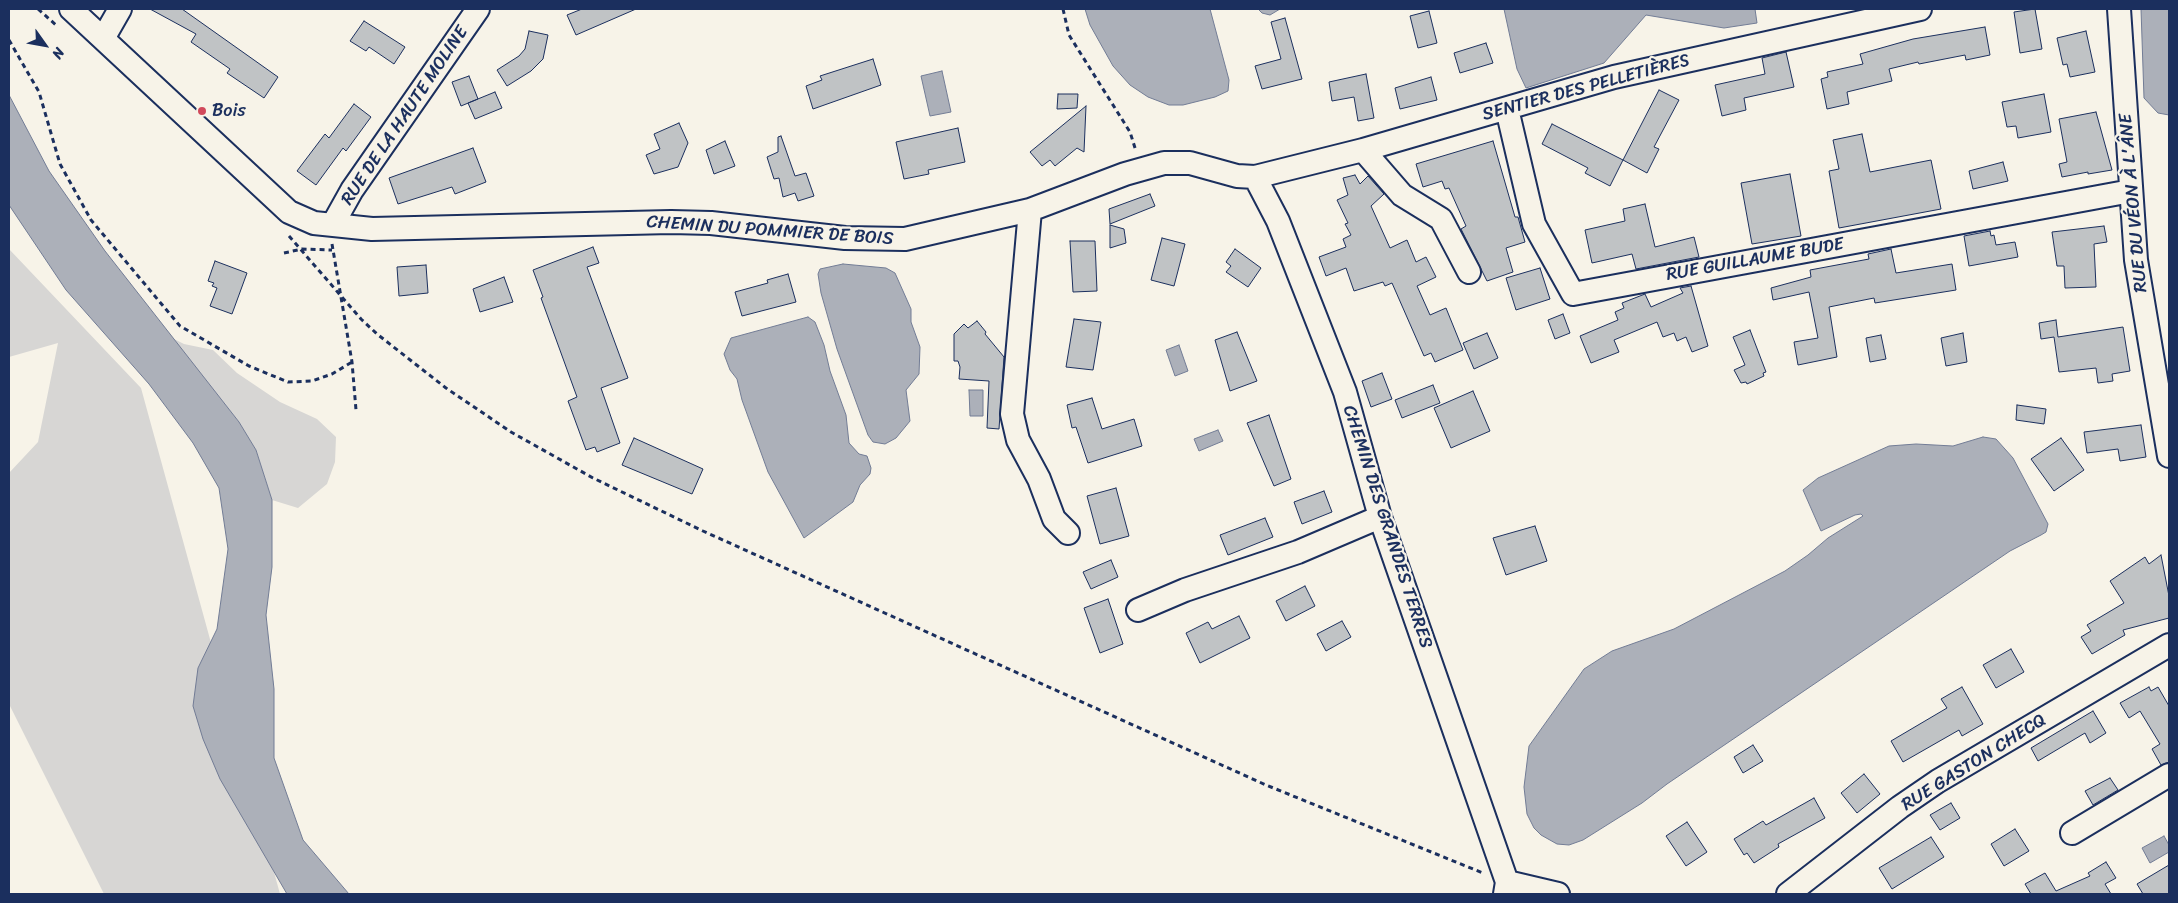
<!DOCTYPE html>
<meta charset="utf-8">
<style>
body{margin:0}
#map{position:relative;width:2178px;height:903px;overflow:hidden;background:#f7f3e8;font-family:Sriracha,sans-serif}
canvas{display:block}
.frame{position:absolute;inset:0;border:10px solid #1b2f5e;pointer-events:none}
.north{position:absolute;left:20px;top:20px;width:50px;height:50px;-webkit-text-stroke:4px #f7f3e8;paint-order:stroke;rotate:122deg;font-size:14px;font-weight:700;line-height:20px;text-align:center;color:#1b2f5e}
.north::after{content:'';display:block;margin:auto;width:18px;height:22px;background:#1b2f5e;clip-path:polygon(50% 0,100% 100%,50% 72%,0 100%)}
</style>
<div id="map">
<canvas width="2178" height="903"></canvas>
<div class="frame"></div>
<div class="north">N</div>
</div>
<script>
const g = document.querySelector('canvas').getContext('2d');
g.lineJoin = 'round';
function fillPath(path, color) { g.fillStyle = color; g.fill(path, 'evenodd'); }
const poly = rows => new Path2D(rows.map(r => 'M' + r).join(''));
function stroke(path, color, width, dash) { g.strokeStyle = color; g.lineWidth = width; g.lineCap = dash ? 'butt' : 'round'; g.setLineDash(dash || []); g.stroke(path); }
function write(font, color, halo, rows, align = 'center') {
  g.font = font + ' Sriracha,sans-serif'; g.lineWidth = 4.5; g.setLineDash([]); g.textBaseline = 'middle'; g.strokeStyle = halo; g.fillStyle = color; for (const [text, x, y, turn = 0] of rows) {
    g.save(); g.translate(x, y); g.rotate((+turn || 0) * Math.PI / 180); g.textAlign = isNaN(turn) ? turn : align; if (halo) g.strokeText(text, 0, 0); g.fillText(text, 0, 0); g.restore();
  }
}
const green = poly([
 [9,249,141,388,280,894,104,894,9,704,9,473,38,442,58,343,9,357],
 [172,338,184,344,213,350,237,373,280,402,317,419,336,437,335,462,327,484,298,508,272,500,256,450,239,422]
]);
const water = poly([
 [1085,9,1210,9,1229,80,1228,91,1215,97,1183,105,1169,105,1148,97,1130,85,1113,66,1090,25,1085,9],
 [1258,9,1280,9,1270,15,1262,13,1258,9],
 [1504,9,1755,9,1757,23,1724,28,1646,15,1604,63,1526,88,1517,69,1504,9],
 [2141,9,2169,9,2169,115,2158,113,2144,98,2141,9],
 [942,71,951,112,930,116,921,76,942,71],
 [9,95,49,171,105,251,239,422,256,450,272,500,272,567,266,615,274,689,274,758,303,840,349,894,287,894,220,779,203,739,193,706,198,668,217,629,228,549,219,488,193,443,149,384,66,290,9,205,9,95],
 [843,264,886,268,895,273,911,309,911,322,920,347,919,374,906,390,910,421,896,438,885,444,873,442,868,435,837,349,821,293,818,274,820,269,843,264],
 [808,317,815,322,824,345,830,371,846,415,849,443,859,454,867,456,871,468,870,474,860,485,853,502,804,538,768,472,742,400,737,379,730,370,724,354,731,338,808,317],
 [1179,345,1188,371,1175,376,1166,350,1179,345],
 [969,390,983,390,983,416,970,416,969,390],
 [1218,430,1223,441,1199,451,1194,439,1218,430],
 [1983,437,1996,439,2013,458,2048,524,2046,532,2041,535,2010,551,1667,784,1642,803,1583,840,1569,845,1557,844,1541,835,1534,828,1527,814,1524,787,1529,746,1584,669,1612,651,1674,629,1785,571,1808,555,1828,538,1863,516,1861,514,1855,515,1821,531,1803,490,1818,478,1889,446,1916,444,1953,446,1983,437],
 [2164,836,2169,845,2169,852,2150,863,2142,848,2164,836]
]);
const building = poly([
 [150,9,182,9,278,77,264,98,227,73,230,69,191,42,196,34,150,9],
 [582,9,636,9,576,35,567,15,582,9],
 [2035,9,2042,49,2020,53,2014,12,2035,9],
 [1429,11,1437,43,1418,48,1410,16,1429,11],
 [1285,18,1302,79,1262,89,1255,66,1281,59,1271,22,1285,18],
 [364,21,405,47,394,64,369,47,366,51,350,41,364,21],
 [1985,27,1990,55,1966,60,1965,55,1919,64,1918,62,1889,69,1892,81,1847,92,1849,104,1827,109,1821,79,1828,77,1827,72,1863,64,1860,54,1913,39,1985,27],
 [529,31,548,35,543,59,531,71,507,86,497,70,519,56,525,49,529,31],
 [2086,31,2095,72,2070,77,2067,64,2063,65,2057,38,2086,31],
 [1486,43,1493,63,1460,73,1454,53,1486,43],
 [1786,52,1794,87,1744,98,1746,110,1722,116,1715,85,1765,74,1762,58,1786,52],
 [873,59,881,85,813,109,806,86,822,80,820,76,873,59],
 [1366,74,1374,118,1358,121,1354,97,1332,101,1329,82,1366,74],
 [469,76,478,99,461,106,452,82,469,76],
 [1431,77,1437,100,1400,109,1395,88,1431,77],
 [1659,90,1679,100,1654,147,1659,149,1647,173,1623,160,1659,90],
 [495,92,502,108,475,119,468,103,495,92],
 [1058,94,1078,94,1077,108,1057,109,1058,94],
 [2044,94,2051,132,2018,138,2016,126,2007,127,2002,102,2044,94],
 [354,104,371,117,346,151,343,148,316,185,297,171,325,134,329,138,354,104],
 [1086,106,1084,152,1077,148,1055,166,1050,160,1042,166,1030,152,1086,106],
 [2096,112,2112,170,2088,174,2088,172,2062,177,2059,164,2067,162,2059,119,2096,112],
 [679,123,688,143,678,167,654,174,646,155,660,149,654,134,679,123],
 [1552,124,1623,160,1610,186,1585,173,1588,168,1542,144,1552,124],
 [958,128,965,162,928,170,929,174,904,179,896,142,958,128],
 [1862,134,1870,172,1931,160,1941,209,1839,228,1829,171,1839,169,1833,140,1862,134],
 [781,136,795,176,806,173,814,196,798,201,795,193,783,197,779,178,774,179,767,157,778,152,778,137,781,136],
 [725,141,735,166,714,174,706,150,725,141],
 [1493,141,1515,217,1518,217,1525,242,1506,248,1513,272,1487,281,1461,229,1466,226,1449,188,1445,189,1442,181,1423,187,1416,164,1493,141],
 [473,148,486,182,455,194,452,187,398,204,389,178,473,148],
 [2003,162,2008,181,1973,189,1969,171,2003,162],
 [1790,174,1801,236,1752,244,1741,183,1790,174],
 [1355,175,1360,184,1368,176,1384,194,1371,206,1390,248,1407,240,1416,262,1426,257,1436,277,1417,286,1430,315,1446,308,1463,350,1435,362,1431,353,1424,356,1392,283,1385,286,1383,282,1354,291,1346,268,1326,276,1319,257,1346,247,1343,239,1351,235,1345,224,1348,223,1337,200,1348,195,1343,178,1355,175],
 [1150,194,1155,206,1110,224,1109,209,1150,194],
 [1645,204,1655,247,1694,237,1699,257,1636,269,1632,254,1592,263,1585,230,1625,221,1623,209,1645,204],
 [1110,225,1124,229,1126,243,1110,248,1110,225],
 [2104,226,2107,242,2094,244,2096,287,2065,288,2064,266,2057,266,2052,232,2104,226],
 [1990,231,1991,236,1994,235,1996,245,2015,242,2018,257,1969,266,1964,236,1990,231],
 [1162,238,1185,244,1174,286,1151,280,1162,238],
 [1070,241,1095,241,1097,291,1073,292,1070,241],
 [593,247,599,263,587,267,628,378,601,388,620,443,597,452,595,447,586,450,568,401,577,397,541,298,543,297,533,270,593,247],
 [1235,249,1261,268,1248,287,1226,272,1231,266,1226,262,1235,249],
 [1891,249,1896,273,1952,264,1956,290,1875,303,1874,298,1829,307,1837,357,1798,365,1794,342,1818,338,1809,292,1773,300,1771,288,1811,277,1810,270,1869,259,1868,254,1891,249],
 [215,261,247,273,232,314,210,306,217,288,212,286,214,283,208,281,215,261],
 [426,265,428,293,399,296,397,267,426,265],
 [1540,268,1550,299,1516,310,1506,278,1540,268],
 [788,274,796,302,742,316,735,292,768,283,767,280,788,274],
 [504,277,513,302,480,312,473,289,504,277],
 [1691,286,1708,346,1692,352,1686,337,1677,341,1674,333,1663,337,1657,322,1614,340,1619,352,1591,363,1580,336,1618,320,1615,312,1624,308,1622,303,1645,294,1651,307,1683,293,1680,288,1691,286],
 [1563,314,1570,333,1555,339,1548,320,1563,314],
 [1074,319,1101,322,1093,370,1066,367,1074,319],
 [2056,320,2058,337,2123,327,2130,371,2112,374,2113,381,2098,383,2096,368,2059,372,2054,337,2041,339,2039,323,2056,320],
 [977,321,986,332,985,334,1004,357,999,429,987,428,989,381,959,379,960,367,958,361,954,361,954,334,964,324,968,328,977,321],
 [1750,330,1766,372,1763,373,1764,376,1747,384,1746,382,1741,383,1734,370,1745,365,1733,337,1750,330],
 [1237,332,1257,381,1230,391,1215,340,1237,332],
 [1487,333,1498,358,1474,369,1463,343,1487,333],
 [1963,333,1967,362,1946,366,1941,338,1963,333],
 [1881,335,1886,359,1870,362,1866,338,1881,335],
 [1382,373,1392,399,1371,407,1362,381,1382,373],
 [1433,385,1440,403,1402,418,1395,400,1433,385],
 [1473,391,1490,431,1451,448,1434,408,1473,391],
 [1092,398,1102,429,1134,419,1142,446,1088,463,1076,427,1072,428,1067,405,1092,398],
 [2017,405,2046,409,2044,424,2016,420,2017,405],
 [1269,415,1291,479,1274,486,1247,423,1269,415],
 [2141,425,2146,457,2120,461,2118,449,2087,453,2084,432,2141,425],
 [634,438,703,469,692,494,622,465,634,438],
 [2061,438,2084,470,2054,491,2031,459,2061,438],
 [1116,488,1129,536,1100,544,1087,496,1116,488],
 [1324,491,1332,512,1302,524,1294,502,1324,491],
 [1265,518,1273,537,1228,555,1220,535,1265,518],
 [1535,526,1547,561,1506,575,1493,538,1535,526],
 [2161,555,2169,596,2169,618,2123,630,2125,635,2092,654,2081,637,2091,631,2087,625,2124,603,2110,581,2145,557,2149,564,2161,555],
 [1111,560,1118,577,1091,589,1083,572,1111,560],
 [1305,586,1315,606,1286,621,1276,601,1305,586],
 [1108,599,1123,644,1100,653,1084,608,1108,599],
 [1239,616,1250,638,1200,663,1186,633,1208,622,1212,629,1239,616],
 [1342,621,1351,637,1326,651,1317,634,1342,621],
 [2011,649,2024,672,1996,688,1983,665,2011,649],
 [1962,687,1983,724,1962,736,1959,730,1903,762,1891,741,1947,708,1941,699,1962,687],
 [2149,687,2151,691,2158,687,2169,706,2169,762,2161,765,2152,749,2160,744,2140,711,2129,718,2120,703,2149,687],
 [2093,711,2106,733,2090,743,2085,733,2038,761,2031,748,2093,711],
 [1753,745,1763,761,1743,773,1734,757,1753,745],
 [1864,774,1880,794,1857,813,1841,793,1864,774],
 [2110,778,2118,790,2093,805,2085,791,2110,778],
 [1814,798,1825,818,1778,844,1779,847,1754,863,1747,853,1744,855,1734,839,1763,821,1766,825,1814,798],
 [1951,803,1960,818,1940,830,1930,815,1951,803],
 [1687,822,1707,852,1686,866,1666,836,1687,822],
 [2015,829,2029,851,2004,866,1991,844,2015,829],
 [1931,837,1944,857,1892,889,1879,868,1931,837],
 [2106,862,2116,878,2105,884,2111,894,2031,894,2025,884,2045,873,2056,891,2090,876,2088,873,2106,862],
 [2169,865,2169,894,2143,894,2137,884,2169,865]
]);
const path = poly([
 [38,9,56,25],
 [1063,9,1069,35,1130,132,1136,151],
 [9,40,39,92,60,164,91,220,180,326,249,366,288,382,312,381,332,374,352,362],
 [289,236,361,319,377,334,446,388,511,432,593,478,703,531,1266,785,1483,873],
 [332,244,352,362,356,410],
 [284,253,302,249,332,250]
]);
const minor = poly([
 [71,9,289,212,314,223,372,229,671,222,711,223,845,238,905,239,1030,210,1125,174,1164,163,1190,163,1237,176,1255,177,1363,150,1614,77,1920,9],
 [2119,9,2136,260,2169,456],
 [104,37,120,9],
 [1507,109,1534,224,1573,294,2131,191],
 [1363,150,1402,195,1441,219,1469,272],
 [1255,177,1278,221,1345,392,1380,517,1507,882,1505,894],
 [1030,210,1012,414,1018,440,1039,479,1054,519,1068,533],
 [333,224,352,190,478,9],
 [1138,610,1185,590,1298,552,1380,517],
 [2072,833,2169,775],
 [1507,882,1558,894],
 [1788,894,1900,807,1938,781,2169,645]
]);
const markers = [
 [202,111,5,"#d1495b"]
];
const streetNames = [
 ["SENTIER DES PELLETIÈRES",1586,88,-15],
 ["RUE DE LA HAUTE MOLINE",405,116,-56],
 ["RUE DU VÉON À L'ÂNE",2134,203,-95],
 ["CHEMIN DU POMMIER DE BOIS",770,231,4],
 ["RUE GUILLAUME BUDE",1755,260,-10],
 ["CHEMIN DES GRANDES TERRES",1387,527,72],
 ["RUE GASTON CHECQ",1974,763,-32]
];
const poiNames = [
 ["Bois",212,111]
];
fillPath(green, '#d7d6d4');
fillPath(water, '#acb0b9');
stroke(water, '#727c95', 1);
fillPath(building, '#c0c3c5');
stroke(building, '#1b2f5e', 1);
stroke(minor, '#1b2f5e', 26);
stroke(path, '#1b2f5e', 3, [5, 4]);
stroke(minor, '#f7f3e8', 22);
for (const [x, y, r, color] of markers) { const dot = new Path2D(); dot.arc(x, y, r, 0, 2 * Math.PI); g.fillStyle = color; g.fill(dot); stroke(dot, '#f7f3e8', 2); }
write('18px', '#1b2f5e', '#f7f3e8', streetNames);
write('18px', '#1b2f5e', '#f7f3e8', poiNames, 'left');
</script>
